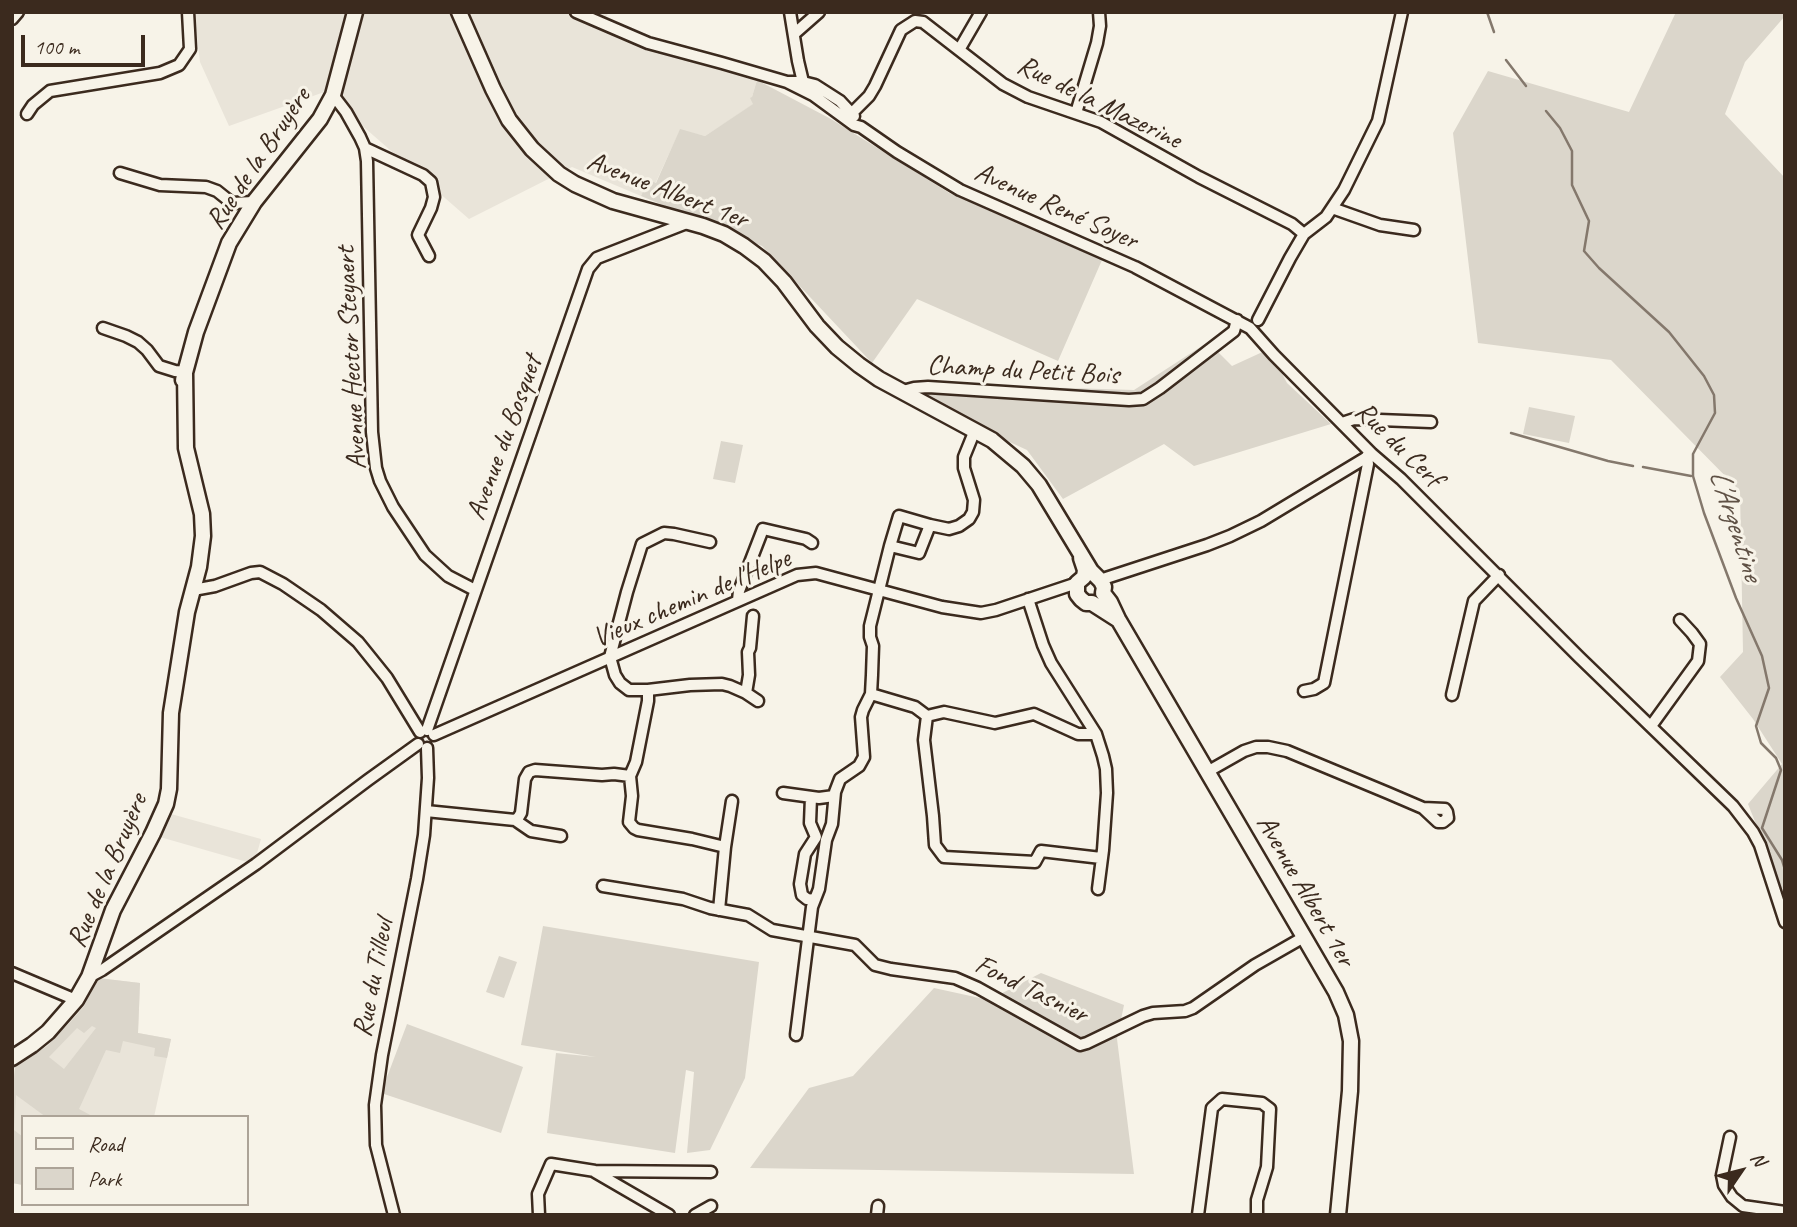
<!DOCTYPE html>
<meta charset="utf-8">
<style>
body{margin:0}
#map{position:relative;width:1797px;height:1227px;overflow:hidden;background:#f7f3e8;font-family:Caveat,sans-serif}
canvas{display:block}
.frame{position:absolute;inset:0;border:14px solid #3b2a1e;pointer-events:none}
.legend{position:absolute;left:21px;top:1115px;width:228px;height:91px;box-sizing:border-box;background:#f7f3e8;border:2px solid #aca397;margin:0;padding:9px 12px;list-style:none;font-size:21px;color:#3b2a1e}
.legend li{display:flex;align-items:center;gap:14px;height:35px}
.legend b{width:35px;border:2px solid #aca397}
.north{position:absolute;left:1706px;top:1136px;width:70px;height:70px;-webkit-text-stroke:5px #f7f3e8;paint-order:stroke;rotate:55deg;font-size:19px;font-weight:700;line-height:28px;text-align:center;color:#3b2a1e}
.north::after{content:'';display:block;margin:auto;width:24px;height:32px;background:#3b2a1e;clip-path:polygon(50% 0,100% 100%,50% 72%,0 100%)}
.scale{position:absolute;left:21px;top:35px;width:124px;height:32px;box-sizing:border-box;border:4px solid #3b2a1e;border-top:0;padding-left:9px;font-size:21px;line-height:24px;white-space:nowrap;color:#3b2a1e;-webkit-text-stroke:5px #f7f3e8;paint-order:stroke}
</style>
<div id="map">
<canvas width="1797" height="1227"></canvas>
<div class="frame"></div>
<ul class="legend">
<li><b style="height:9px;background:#f7f3e8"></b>Road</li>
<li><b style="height:19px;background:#dbd6cb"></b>Park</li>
</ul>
<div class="north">N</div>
<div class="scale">100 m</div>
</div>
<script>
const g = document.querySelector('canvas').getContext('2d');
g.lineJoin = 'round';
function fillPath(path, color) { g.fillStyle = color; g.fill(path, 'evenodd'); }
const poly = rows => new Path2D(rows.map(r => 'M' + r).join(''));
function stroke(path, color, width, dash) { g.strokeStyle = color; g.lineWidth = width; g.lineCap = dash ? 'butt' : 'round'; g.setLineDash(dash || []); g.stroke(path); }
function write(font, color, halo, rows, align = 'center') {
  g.font = font + ' Caveat,sans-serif'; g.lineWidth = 6; g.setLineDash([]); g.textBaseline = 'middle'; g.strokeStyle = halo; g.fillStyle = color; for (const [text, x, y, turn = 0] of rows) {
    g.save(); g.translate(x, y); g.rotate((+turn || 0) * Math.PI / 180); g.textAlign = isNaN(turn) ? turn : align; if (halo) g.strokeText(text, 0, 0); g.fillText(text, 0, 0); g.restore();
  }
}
const built = poly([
 [194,12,609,12,599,29,644,49,757,80,752,97,754,104,705,136,680,130,655,184,648,180,641,196,572,167,469,219,350,115,327,91,229,126,200,62],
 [171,814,261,839,254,864,160,837],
 [98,978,140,983,138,1033,171,1039,154,1117,23,1117,23,1185,12,1183,12,1099,15,1067,47,1046,72,1020,84,1006]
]);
const green = poly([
 [1676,12,1785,12,1785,16,1745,62,1725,114,1785,178,1785,914,1768,854,1748,804,1782,764,1753,719,1720,677,1743,652,1740,491,1611,360,1478,343,1453,133,1488,71,1629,112],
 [757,80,831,119,951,194,1102,260,1058,361,917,299,872,363,762,246,641,196,648,180,656,183,680,129,705,136,753,104,750,98,752,97],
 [1208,342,1232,366,1269,349,1287,383,1331,424,1194,466,1164,444,1063,499,1027,450,1001,438,929,398,905,383,1134,390],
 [1529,407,1575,416,1569,443,1523,434],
 [721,441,743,445,735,483,713,479],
 [543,926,759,962,745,1078,710,1150,687,1153,694,1072,686,1070,675,1153,547,1133,556,1053,596,1057,521,1045],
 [499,956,517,962,504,998,486,992],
 [1041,973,1124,1005,1117,1039,1134,1174,750,1168,809,1088,853,1076,934,988,989,1000],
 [98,978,140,983,138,1033,171,1039,167,1058,154,1056,155,1048,123,1041,120,1053,106,1050,79,1109,94,1117,46,1117,16,1095,14,1130,23,1137,23,1185,12,1183,12,1099,15,1067,47,1046,72,1020,84,1006],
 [92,1026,96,1028,64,1069,49,1057,77,1028,84,1033],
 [407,1024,523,1067,501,1133,381,1093]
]);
const stream = poly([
 [1487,12,1494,32],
 [1506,60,1526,86],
 [1546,111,1560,128,1572,151,1572,185,1589,221,1584,251,1599,268,1669,332,1704,376,1714,395,1715,413,1693,454,1693,476,1704,513,1736,598,1762,656,1769,688,1756,726,1761,743,1776,758,1781,770,1762,828,1782,860,1785,870],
 [1511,433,1608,461,1633,466],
 [1643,467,1691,476]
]);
const street = poly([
 [576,12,648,43,722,63,787,82,813,95,854,125,861,127,897,152,960,190,1135,267,1250,328,1274,355,1372,454,1401,479,1579,657,1733,806,1753,832,1760,845,1785,922],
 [790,12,798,61,803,82,802,88],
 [12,19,18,12],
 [794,34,819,12],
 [959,50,981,12],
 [787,82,803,82,815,85,840,101,854,116],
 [333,95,346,112,360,137,365,148,367,161,372,432,376,468,380,481,393,507,425,555,448,576,475,590],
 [1076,113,1097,43,1100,26,1099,12],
 [27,114,33,105,50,91,160,73,179,65,190,49,188,12],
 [846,119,869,96,875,86,901,30,915,21,923,22,1003,84,1028,97,1101,122,1199,177,1292,224,1304,234],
 [365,148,423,175,431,182,434,197,431,208,418,235,429,256],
 [120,173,160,185,206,187,217,191,232,203,254,202],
 [1332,208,1380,225,1414,230],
 [1258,320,1290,258,1304,234,1326,217,1344,190,1378,121,1402,12],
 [103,328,126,336,138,342,147,350,159,366,175,371,185,372],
 [903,391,914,388,928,387,1129,400,1143,399,1160,388,1234,331,1237,320],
 [1342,423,1354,419,1431,422],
 [710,542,674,534,664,533,642,544,627,592,610,657,615,675,620,683,629,690,648,690,690,685,722,684,730,686,746,693],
 [890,546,899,516,930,525],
 [1101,581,1106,578,1207,545,1230,536,1261,521,1372,454],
 [193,590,215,586,251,573,260,572,283,584,321,610,358,642,387,678,420,732],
 [1028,599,1043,645,1051,663,1096,734,1103,756,1106,769,1107,793,1103,850,1098,889],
 [738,600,739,591,763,529,806,539,812,543],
 [753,616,750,648,748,652,749,675,746,693,758,701],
 [648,690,648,701,636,762,630,776,632,796,629,822,634,828,638,830,692,839,725,847,719,910],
 [1304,691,1314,689,1324,683,1368,464,1367,456],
 [871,694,915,707,927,716,944,712,995,723,1034,714,1078,734,1096,734],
 [1452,695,1474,601,1499,575],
 [927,716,924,740,933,816,935,845,944,857,1035,862,1041,851,1101,858],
 [1651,726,1698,661,1700,644,1692,633,1680,620],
 [427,730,588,269,597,258,689,222],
 [434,735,797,575,816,573,942,607,981,613,996,610,1077,583],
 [1207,772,1244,751,1256,747,1268,747,1287,751,1388,793,1423,808,1438,822,1443,822,1448,818,1447,812,1445,809,1423,808],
 [783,793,819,798,834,796],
 [811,797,810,823,816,837,805,854,800,884,802,895,807,899,814,900],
 [426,811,515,820,518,818,521,813,525,779,529,772,535,770,602,775,614,774,630,776],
 [515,820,531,831,561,836],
 [725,847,732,801],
 [603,886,683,899,710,908,748,915,772,930,855,945,875,965,891,969,955,978,978,988,1080,1045,1087,1043,1143,1016,1153,1013,1185,1011,1193,1008,1255,965,1304,937],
 [12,973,76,1000],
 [89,977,102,970,256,864,368,780,418,744],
 [796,1035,812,907,819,889,826,840,832,824,835,792,840,779,859,766,864,757,861,717,863,710,871,694,872,675,873,646,870,637,870,626,890,546,919,553,930,525,949,529,959,526,969,519,973,512,974,500,964,468,964,457,975,430],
 [1730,1137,1722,1175,1724,1185,1732,1197,1743,1206,1785,1212],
 [595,1172,669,1215],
 [394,1215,376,1145,375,1105,382,1055,417,879,424,835,428,778,427,748],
 [539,1215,538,1194,551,1164,595,1171,711,1172],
 [695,1215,711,1206],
 [877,1215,878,1206],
 [1198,1215,1212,1108,1222,1099,1262,1103,1270,1109,1267,1167,1257,1200,1257,1215]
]);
const secondary = poly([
 [459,12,493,89,509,120,532,149,559,174,575,184,613,201,703,226,724,234,744,246,764,261,784,282,817,326,837,347,859,365,879,379,992,440,1023,466,1039,485,1091,571,1101,581,1104,587,1103,593,1110,602,1118,619,1304,937,1336,992,1346,1015,1351,1041,1350,1091,1338,1215],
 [183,380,196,332,229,243,254,202,320,119,333,95,355,12],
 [1081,558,1085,570,1084,577,1077,583,1077,594,1081,599,1086,603,1092,603,1117,619],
 [12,1058,32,1045,48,1032,76,1000,89,977,113,910,153,833,166,804,169,789,171,713,187,612,199,567,203,536,202,514,186,448,185,372]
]);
const streetNames = [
 ["Rue de la Mazerine",1099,103,26],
 ["Rue de la Bruyère",259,159,-56],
 ["Avenue Albert 1er",667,191,21],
 ["Avenue René Soyer",1056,207,24],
 ["Avenue Hector Steyaert",352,358,-93],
 ["Champ du Petit Bois",1023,371,3],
 ["Avenue du Bosquet",505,438,-70],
 ["Rue du Cerf",1398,445,44],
 ["Vieux chemin de l'Helpe",692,599,-23],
 ["Rue de la Bruyère",108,871,-67],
 ["Avenue Albert 1er",1305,891,60],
 ["Rue du Tilleul",374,978,-79],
 ["Fond Tasnier",1031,990,26]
];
const waterNames = [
 ["L'Argentine",1735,525,72]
];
fillPath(built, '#e9e4d9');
fillPath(green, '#dbd6cb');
stroke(stream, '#84786c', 2.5);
stroke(street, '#3b2a1e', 15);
stroke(secondary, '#3b2a1e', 19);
stroke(street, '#f7f3e8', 10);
stroke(secondary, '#f7f3e8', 14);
write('28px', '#3b2a1e', '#f7f3e8', streetNames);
write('italic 30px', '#5f5145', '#f7f3e8', waterNames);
</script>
